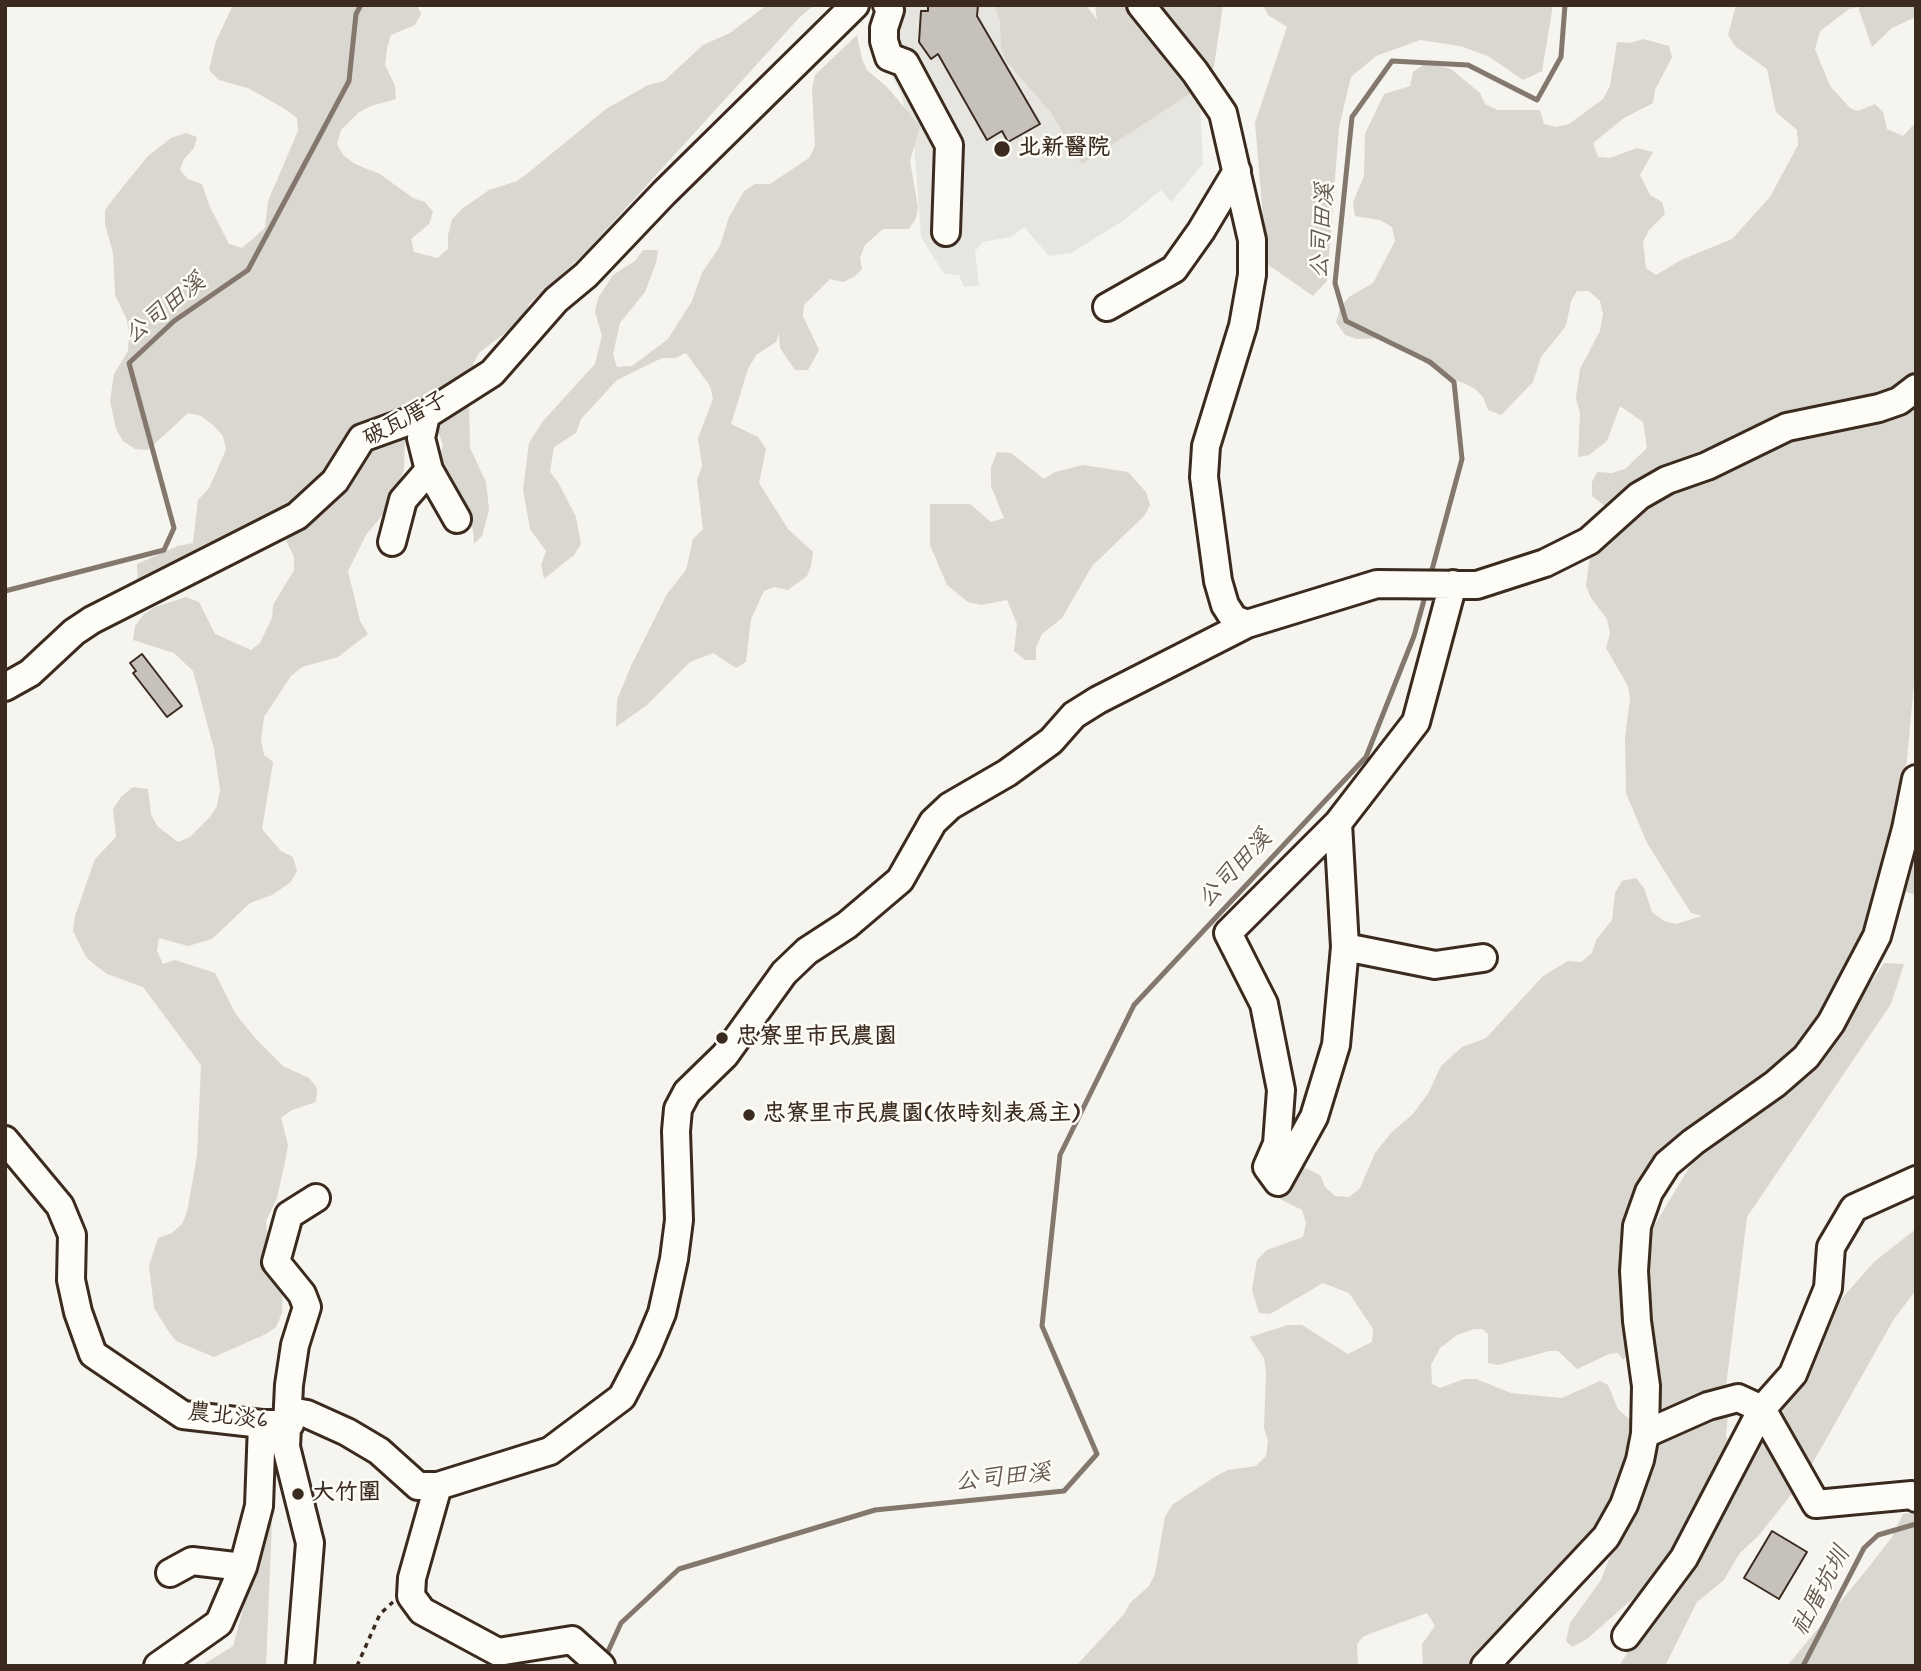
<!DOCTYPE html>
<meta charset="utf-8">
<style>
body{margin:0}
#map{position:relative;width:1921px;height:1671px;overflow:hidden;background:#f5f4ee;font-family:Mynerve,sans-serif}
canvas{display:block}
.frame{position:absolute;inset:0;border:7px solid #3b2a1e;pointer-events:none}
</style>
<div id="map">
<canvas width="1921" height="1671"></canvas>
<div class="frame"></div>
</div>
<script>
const g = document.querySelector('canvas').getContext('2d');
g.lineJoin = 'round';
function fillPath(path, color) { g.fillStyle = color; g.fill(path, 'evenodd'); }
const poly = rows => new Path2D(rows.map(r => 'M' + r).join(''));
function stroke(path, color, width, dash) { g.strokeStyle = color; g.lineWidth = width; g.lineCap = dash ? 'butt' : 'round'; g.setLineDash(dash || []); g.stroke(path); }
function write(font, color, halo, rows, align = 'center') {
  g.font = font + ' Mynerve,"LXGW WenKai TC",sans-serif'; g.lineWidth = 5; g.setLineDash([]); g.textBaseline = 'middle'; g.strokeStyle = halo; g.fillStyle = color; for (const [text, x, y, turn = 0] of rows) {
    g.save(); g.translate(x, y); g.rotate((+turn || 0) * Math.PI / 180); g.textAlign = isNaN(turn) ? turn : align; if (halo) g.strokeText(text, 0, 0); g.fillText(text, 0, 0); g.restore();
  }
}
const built = poly([
 [887,5,997,5,1183,77,1200,98,1203,164,1171,202,1161,190,1123,221,1071,253,1049,256,1024,227,1011,237,982,242,975,252,979,285,964,287,959,275,944,274,921,237,914,144,900,91,881,57]
]);
const green = poly([
 [233,5,417,5,421,14,415,25,391,35,387,48,385,65,395,86,396,99,371,106,358,113,341,130,337,144,343,155,355,164,380,174,413,198,425,202,433,212,429,224,411,239,414,252,437,258,448,249,448,235,452,219,462,209,489,190,517,181,528,173,606,109,648,85,664,81,703,45,730,33,767,5,814,5,799,18,585,253,530,303,519,322,479,353,473,364,478,375,469,400,470,448,486,482,489,510,482,536,474,544,473,530,447,484,439,459,443,445,439,434,432,423,405,436,404,470,398,483,398,496,366,535,348,571,360,621,368,634,338,657,302,667,291,676,264,717,261,740,264,755,273,762,262,829,281,851,293,857,297,871,291,882,272,895,250,903,212,939,188,946,159,938,157,951,163,964,175,960,215,973,235,1013,255,1038,283,1066,309,1078,317,1088,316,1102,292,1110,281,1118,288,1145,286,1157,277,1198,266,1221,268,1249,283,1287,282,1313,276,1327,266,1334,214,1357,176,1341,167,1329,154,1308,149,1266,158,1238,172,1233,182,1224,187,1212,197,1156,201,1065,143,987,107,974,95,965,86,957,73,931,75,916,95,859,116,837,113,809,121,797,133,787,148,789,151,814,157,826,178,842,190,837,210,817,217,806,220,790,214,749,193,671,174,653,133,640,135,626,144,614,155,607,186,597,199,602,215,634,251,650,260,643,272,618,273,605,294,570,294,557,282,532,138,589,137,564,178,546,193,543,198,500,209,488,226,450,223,436,213,425,201,416,188,413,148,450,135,449,123,441,116,429,110,401,114,374,128,351,129,335,127,320,115,295,113,253,105,224,105,210,113,199,148,156,171,138,186,133,197,137,194,148,184,159,180,170,188,179,202,184,210,207,229,244,242,248,265,228,268,201,298,131,297,118,285,109,248,88,219,80,209,70,216,41],
 [994,5,1086,5,1097,20,1095,5,1223,5,1214,66,1202,86,1082,164,1050,111,1006,61,1001,49,1000,21],
 [1263,5,1553,5,1542,71,1523,80,1488,56,1460,46,1420,40,1376,56,1351,77,1339,127,1327,281,1313,296,1267,264,1255,123,1287,27,1268,15],
 [1736,5,1916,5,1916,17,1892,28,1872,47,1858,7,1849,9,1820,31,1815,49,1830,86,1850,108,1858,111,1875,104,1883,112,1887,129,1903,136,1916,122,1916,661,1907,760,1865,939,1810,1047,1742,1090,1742,1099,1657,1175,1628,1354,1623,1360,1618,1353,1609,1354,1577,1369,1558,1351,1549,1351,1498,1365,1488,1363,1488,1334,1482,1329,1474,1329,1457,1335,1440,1348,1431,1365,1432,1384,1440,1388,1464,1379,1476,1379,1511,1393,1562,1398,1600,1381,1608,1385,1618,1409,1637,1426,1631,1458,1590,1548,1474,1666,1423,1666,1422,1644,1435,1626,1427,1613,1364,1636,1357,1644,1358,1666,1076,1666,1124,1614,1130,1603,1149,1586,1155,1574,1165,1517,1172,1505,1216,1476,1228,1470,1256,1466,1266,1456,1268,1441,1264,1428,1266,1373,1264,1358,1250,1337,1288,1325,1302,1325,1348,1354,1372,1342,1373,1329,1349,1293,1323,1283,1270,1314,1259,1313,1252,1290,1257,1260,1267,1250,1303,1237,1306,1223,1302,1210,1280,1199,1270,1189,1296,1167,1308,1169,1321,1176,1325,1187,1335,1196,1349,1197,1360,1188,1375,1153,1391,1133,1413,1114,1429,1092,1441,1066,1462,1047,1486,1038,1543,976,1568,961,1581,962,1592,953,1596,940,1612,920,1615,893,1622,881,1636,878,1644,888,1652,912,1664,921,1676,924,1702,916,1691,913,1662,867,1647,843,1626,793,1625,738,1630,698,1628,686,1606,648,1610,633,1607,619,1591,598,1586,586,1591,548,1611,511,1592,496,1592,482,1597,472,1612,473,1625,469,1647,448,1643,422,1620,406,1607,441,1589,455,1578,457,1580,413,1576,398,1580,369,1600,331,1603,314,1600,301,1589,291,1577,291,1571,301,1566,326,1541,357,1533,382,1501,415,1488,410,1483,397,1474,388,1438,372,1394,341,1383,338,1357,339,1345,335,1336,322,1340,308,1349,297,1373,283,1395,241,1392,227,1380,220,1355,216,1353,202,1364,176,1365,134,1384,94,1410,86,1413,72,1426,63,1451,69,1480,93,1485,104,1498,110,1540,110,1544,124,1556,127,1569,124,1603,99,1610,86,1617,42,1630,43,1643,39,1669,46,1672,57,1655,90,1653,103,1624,118,1593,143,1598,157,1610,158,1637,148,1653,152,1640,175,1650,195,1662,202,1665,214,1649,230,1643,242,1646,268,1656,275,1681,260,1732,239,1770,197,1798,145,1797,130,1776,112,1767,69,1735,46,1728,35],
 [857,35,862,59,867,70,887,87,920,126,910,161,918,207,916,218,909,229,883,229,865,245,860,258,862,269,854,277,843,282,830,279,804,305,803,316,819,350,808,370,795,370,780,348,779,333,776,342,756,355,748,369,731,424,758,437,766,449,759,483,788,529,813,552,811,566,807,576,788,590,774,587,764,591,751,619,746,662,736,668,713,653,690,662,647,705,616,727,617,700,631,666,667,594,686,570,693,539,703,529,697,480,702,466,698,438,713,399,710,386,686,353,675,358,662,358,617,380,581,419,576,433,554,447,550,472,558,482,576,517,581,544,574,555,544,579,541,565,546,551,530,529,523,489,529,443,543,421,595,364,602,336,595,312,598,298,613,275,635,261,643,250,658,250,656,263,645,292,620,323,613,354,617,367,632,366,668,339,692,301,702,273,720,246,729,217,744,191,755,184,770,184,809,158,815,146,812,89,815,75],
 [997,452,1011,453,1044,479,1055,472,1083,465,1128,472,1146,492,1150,505,1145,515,1092,566,1062,618,1042,634,1036,647,1036,660,1025,660,1014,651,1017,624,1007,600,981,605,968,602,947,585,930,545,930,504,970,504,991,522,1004,518,991,486,991,467],
 [1916,787,1916,895,1903,891],
 [1884,963,1904,964,1891,1004,1747,1217,1725,1394,1733,1409,1728,1416,1726,1435,1734,1462,1829,1313,1874,1262,1916,1229,1916,1290,1894,1319,1803,1480,1759,1535,1739,1554,1724,1580,1697,1602,1665,1666,1619,1666,1660,1602,1646,1587,1587,1639,1572,1647,1566,1641,1570,1623,1601,1580,1623,1523,1640,1359,1646,1239,1692,1163,1809,1076],
 [273,1497,266,1666,201,1666,233,1646],
 [1916,1512,1916,1666,1787,1666,1868,1568,1892,1537,1903,1514]
]);
const stream = poly([
 [1430,577,1462,459,1454,382,1430,362,1346,321,1335,283,1352,117,1392,61,1468,65,1537,100,1561,57,1565,5],
 [5,591,164,550,174,528,129,363,174,321,248,270,349,81,356,14,361,5],
 [605,1658,621,1623,679,1569,875,1510,1064,1491,1097,1454,1042,1326,1060,1155,1134,1005,1366,757,1414,636,1426,593],
 [1803,1666,1864,1548,1878,1535,1916,1524]
]);
const building = poly([
 [928,5,978,5,977,16,1040,124,1008,142,1002,131,987,140,938,54,931,59,919,42,921,11,928,11,928,5],
 [142,654,182,706,167,717,133,673,136,671,130,663,142,654],
 [1772,1531,1807,1552,1779,1599,1744,1578,1772,1531]
]);
const path = poly([
 [357,1666,380,1614,393,1602]
]);
const minor = poly([
 [887,5,890,10,884,28,884,41,889,57,905,63,949,145,946,232],
 [1141,5,1195,72,1223,113,1252,240,1252,275,1243,326,1206,446,1204,477,1218,581,1225,605,1234,619,1247,624,1377,584,1477,585,1545,563,1589,541,1639,496,1667,480,1707,466,1787,427,1879,408,1899,401,1916,388],
 [1107,307,1174,269,1201,231,1237,171],
 [429,470,457,519],
 [392,542,403,500,429,470,421,438,426,415],
 [5,687,30,673,74,632,92,620,297,516,335,481,362,438,426,415,492,373,556,300,586,275,664,193,855,5],
 [1338,823,1345,947,1336,1045,1314,1117,1278,1182,1267,1167,1277,1144,1281,1090,1264,1004,1228,933,1338,823,1416,722,1453,584],
 [1345,947,1435,965,1483,958],
 [5,1140,60,1206,72,1235,71,1280,78,1312,93,1354,183,1415,262,1424,290,1424],
 [290,1411,307,1414,347,1432,379,1451,418,1486,438,1486,550,1451,622,1397,647,1349,662,1313,674,1259,679,1220,676,1131,678,1109,687,1092,725,1055,784,973,807,951,847,925,900,880,933,822,950,806,1007,773,1051,741,1074,715,1098,700,1247,624],
 [1645,1434,1708,1406,1738,1398,1762,1409,1816,1504,1912,1495,1916,1498],
 [438,1486,412,1578,411,1596,422,1611,498,1652,572,1640,601,1666],
 [170,1573,192,1561,243,1567],
 [1626,1636,1684,1558,1762,1409,1793,1374,1828,1288,1831,1247,1854,1208,1916,1180],
 [158,1666,219,1623,243,1567,259,1506,262,1424],
 [300,1666,310,1543,286,1447,289,1385,295,1345,307,1307,302,1294,276,1262,289,1215,316,1198],
 [1485,1666,1606,1537,1624,1505,1640,1460,1645,1434,1646,1386,1637,1321,1634,1271,1637,1226,1649,1192,1667,1164,1693,1142,1775,1084,1806,1057,1831,1023,1877,936,1906,829,1916,779]
]);
const markers = [
 [1002,149,9,"#3b2a1e"],
 [722,1038,7,"#3b2a1e"],
 [749,1115,7,"#3b2a1e"],
 [298,1494,7,"#3b2a1e"]
];
const poiNames = [
 ["北新醫院",1018,149],
 ["忠寮里市民農園",736,1038],
 ["忠寮里市民農園(依時刻表為主)",763,1115],
 ["大竹圍",312,1494]
];
const streetNames = [
 ["破瓦厝子",406,420,-28],
 ["農北淡6",228,1418,7]
];
const waterNames = [
 ["公司田溪",1324,231,-86],
 ["公司田溪",166,310,-39],
 ["公司田溪",1236,870,-47],
 ["公司田溪",1003,1479,-6],
 ["社厝坑圳",1822,1592,-62]
];
fillPath(built, '#e7e5df');
fillPath(green, '#dad6d0');
stroke(stream, '#84786e', 5);
fillPath(building, '#c7c1bb');
stroke(building, '#3b2a1e', 2);
stroke(minor, '#3b2a1e', 32);
stroke(path, '#3b2a1e', 3.5, [5, 5]);
stroke(minor, '#fdfcf7', 26);
for (const [x, y, r, color] of markers) { const dot = new Path2D(); dot.arc(x, y, r, 0, 2 * Math.PI); g.fillStyle = color; g.fill(dot); stroke(dot, '#fdfcf7', 2.5); }
write('bold 23px', '#3b2a1e', '#fdfcf7', poiNames, 'left');
write('23px', '#3b2a1e', '#fdfcf7', streetNames);
write('italic 24px', '#65584d', '#fdfcf7', waterNames);
</script>
